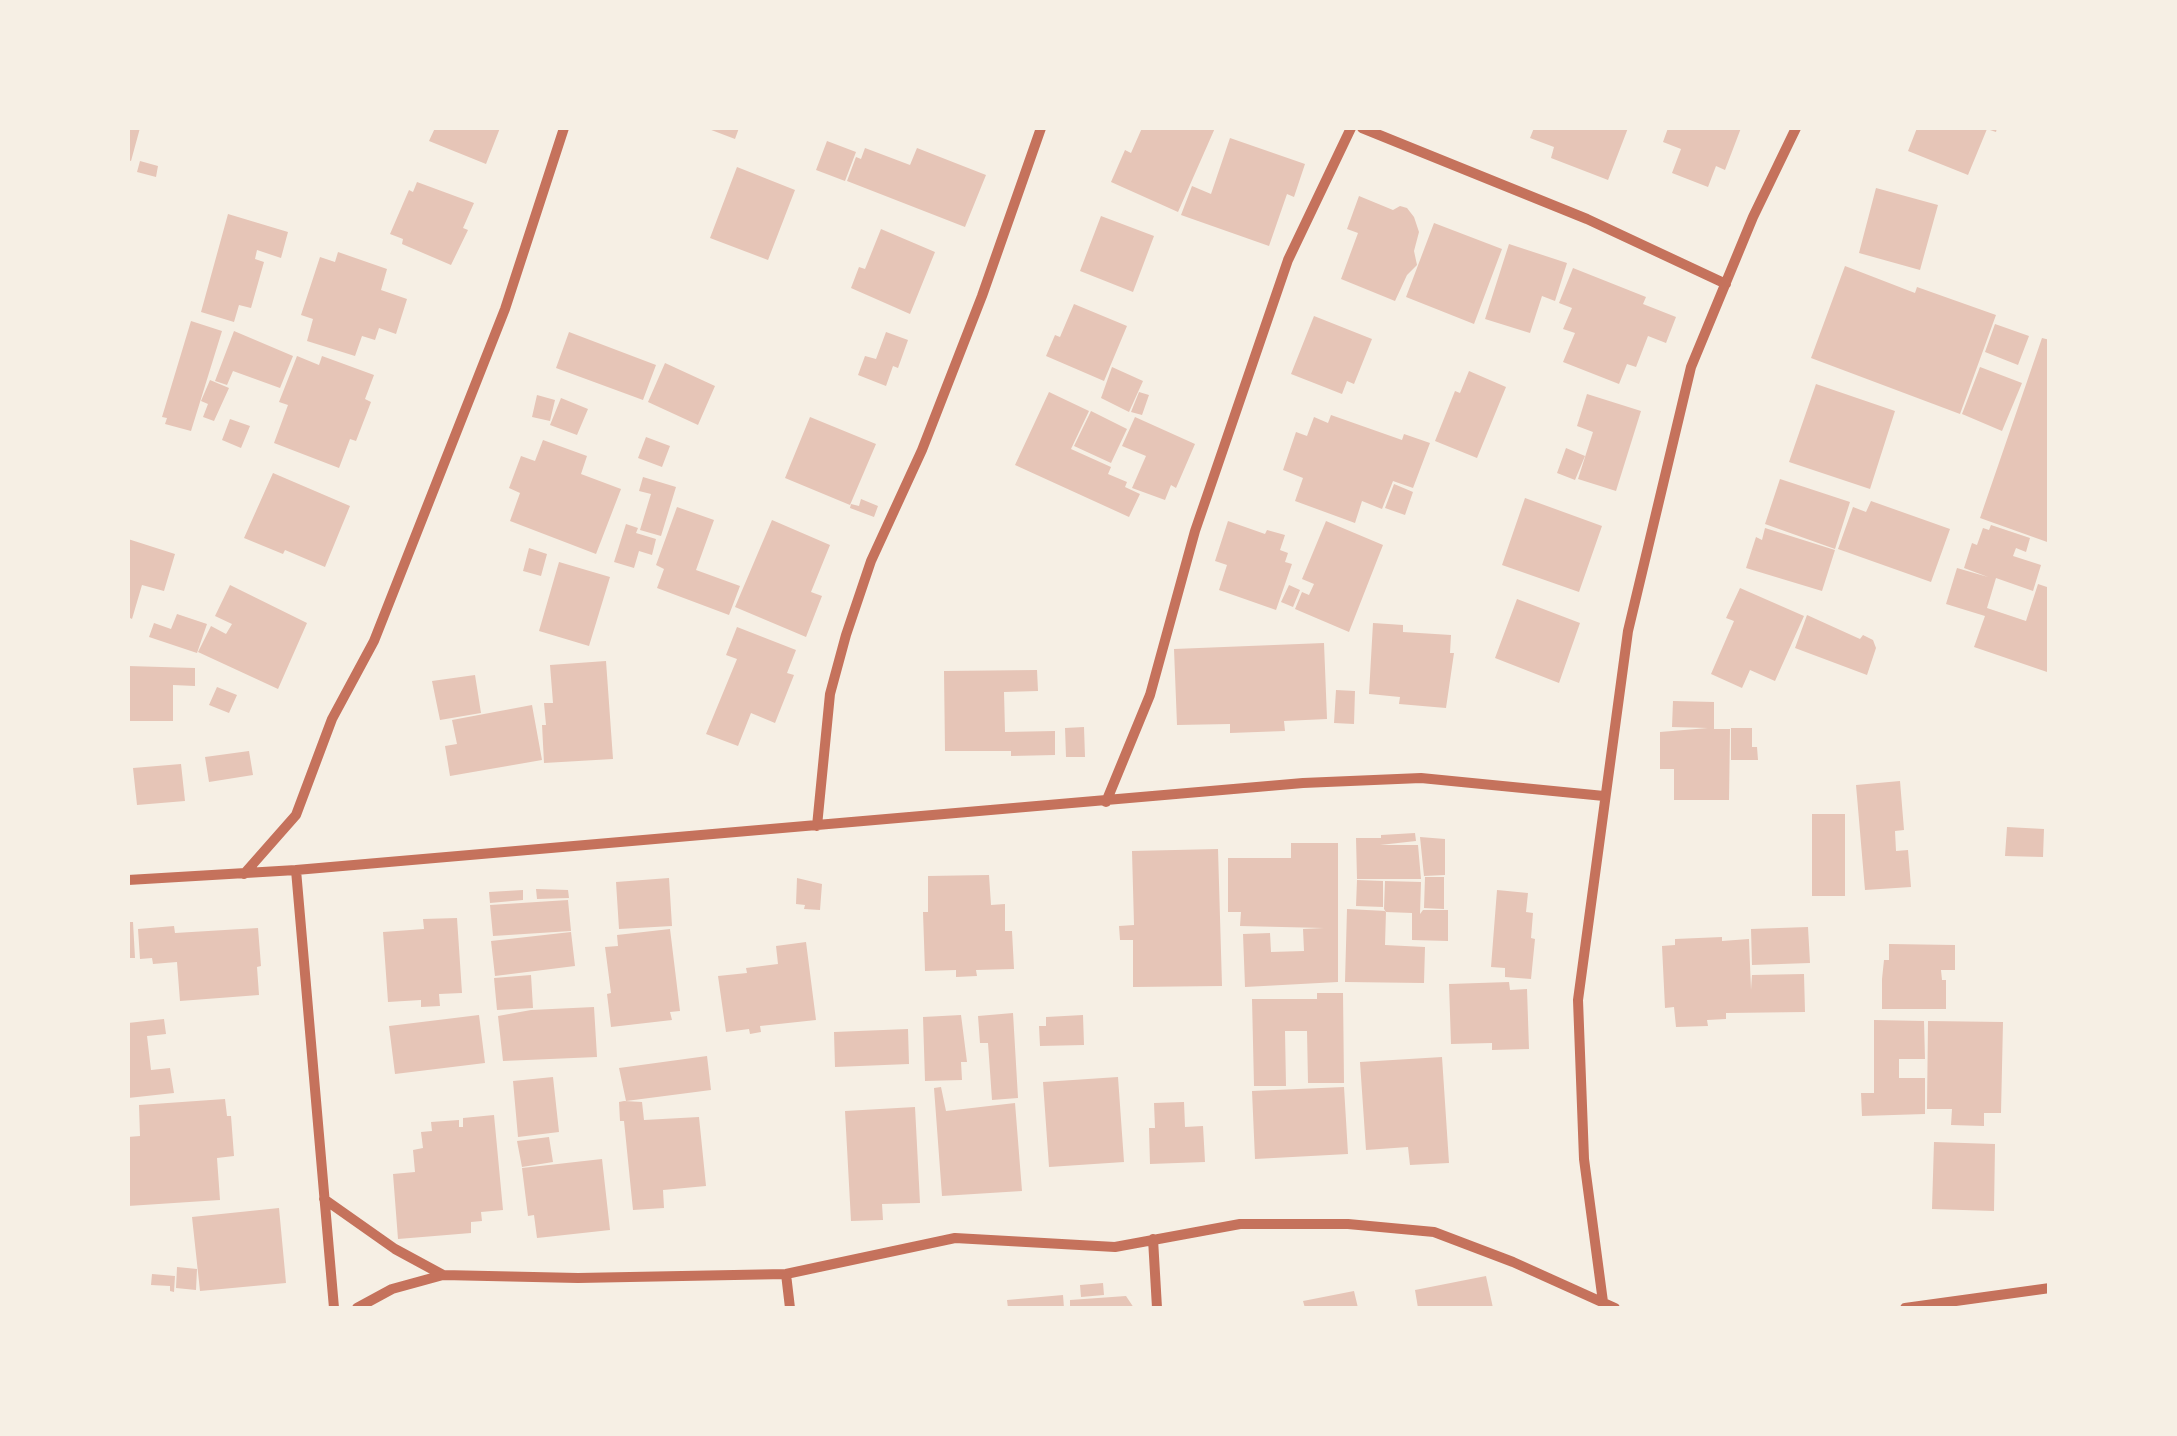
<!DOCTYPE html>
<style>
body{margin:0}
#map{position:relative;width:2177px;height:1436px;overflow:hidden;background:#f6efe4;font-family:Inter,sans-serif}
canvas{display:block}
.frame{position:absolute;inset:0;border:130px solid #f6efe4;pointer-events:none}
</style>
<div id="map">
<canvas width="2177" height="1436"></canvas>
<div class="frame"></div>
</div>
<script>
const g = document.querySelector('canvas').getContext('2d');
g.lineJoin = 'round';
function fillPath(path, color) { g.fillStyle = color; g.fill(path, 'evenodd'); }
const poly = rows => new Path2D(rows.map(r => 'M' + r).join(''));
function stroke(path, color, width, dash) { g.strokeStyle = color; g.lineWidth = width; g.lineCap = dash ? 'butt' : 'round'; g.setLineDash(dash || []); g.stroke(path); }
const building = poly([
 [128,128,140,128,131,161,128,160],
 [435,128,500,128,486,164,429,141],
 [706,128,739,128,735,139],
 [1142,128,1215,128,1178,212,1111,182,1125,150,1131,153],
 [1534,128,1628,128,1608,180,1551,158,1554,147,1530,138],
 [1668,128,1741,128,1725,170,1716,166,1708,187,1672,173,1681,149,1663,142],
 [1917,128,1997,128,1996,132,1987,129,1968,175,1908,151],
 [1230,138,1305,164,1294,197,1287,194,1269,246,1181,215,1192,186,1211,194],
 [827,141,856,152,845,181,816,170],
 [865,148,910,165,917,148,986,175,965,227,847,181,856,157,861,159],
 [140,161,158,166,156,177,137,172],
 [737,167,795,190,768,260,710,238],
 [417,182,474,203,463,228,468,230,451,265,402,244,403,239,390,234,409,190,413,192],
 [1876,188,1938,205,1920,270,1859,253],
 [1359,196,1393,210,1400,206,1407,208,1414,217,1419,232,1414,251,1417,265,1407,275,1395,301,1341,279,1358,233,1347,229],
 [228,214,288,232,281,258,257,250,255,259,264,262,251,308,239,305,234,322,201,312],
 [1101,216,1154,236,1133,292,1080,271],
 [1434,223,1502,249,1474,324,1406,297],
 [881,229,935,252,910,314,851,288,859,267,865,269],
 [1509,244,1567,263,1555,301,1542,296,1530,333,1485,319],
 [338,252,387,269,381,290,407,299,396,334,379,328,375,340,362,336,355,356,307,341,313,319,301,315,320,257,335,262],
 [1845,266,1915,293,1917,287,1996,315,1960,414,1811,358],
 [1573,268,1646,297,1643,304,1676,317,1666,343,1648,336,1636,367,1627,364,1619,384,1563,362,1575,333,1563,329,1572,308,1559,303],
 [1074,304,1127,326,1104,381,1046,356,1055,335,1060,337],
 [1314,316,1372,339,1354,384,1347,381,1342,394,1291,374],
 [191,321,222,331,191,431,165,424,167,418,162,417],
 [1995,324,2029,336,2018,365,1985,352],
 [234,331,293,356,280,388,233,371,227,385,215,381],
 [569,332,656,365,643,400,556,368],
 [886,332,908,340,898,368,893,366,886,386,858,375,865,356,876,359],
 [2042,338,2050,340,2050,543,1980,518],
 [297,356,319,365,322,356,374,375,365,399,371,402,356,441,350,439,339,468,274,443,288,405,279,402],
 [665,363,715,386,698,425,648,402],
 [1112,367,1143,381,1129,412,1101,398],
 [1980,367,2022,383,2002,431,1962,414],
 [1469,371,1506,387,1477,458,1435,441,1455,391,1460,393],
 [210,380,229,388,214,421,203,417,208,404,201,401],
 [1816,384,1895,411,1870,489,1789,462],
 [1049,392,1089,411,1071,449,1111,467,1108,474,1127,482,1125,487,1140,494,1129,517,1015,465],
 [1139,392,1149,395,1142,415,1131,412],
 [1587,394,1641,411,1616,491,1578,479,1593,432,1577,426],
 [537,395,555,400,550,421,532,417],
 [561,398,588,409,577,435,550,425],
 [1091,411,1127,429,1111,463,1074,446],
 [1331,415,1402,440,1404,434,1430,443,1413,488,1393,481,1382,509,1362,501,1355,523,1295,501,1303,478,1283,470,1296,432,1307,436,1314,417,1328,423],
 [810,417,876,444,850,505,785,478],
 [1135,417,1195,444,1176,488,1171,485,1165,500,1132,488,1146,456,1122,446],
 [230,419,250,426,241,448,222,440],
 [646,437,670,446,662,467,638,458],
 [543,440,587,456,581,474,621,489,596,554,510,521,520,493,509,488,521,456,535,461],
 [1566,448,1585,456,1575,480,1557,473],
 [273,473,350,506,325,567,285,550,283,554,244,538],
 [643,477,676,487,661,536,640,530,651,494,639,491],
 [1780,479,1850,502,1835,549,1765,524],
 [1394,484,1413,492,1405,515,1385,508],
 [1525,498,1602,526,1579,592,1502,565],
 [861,499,878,506,874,517,850,508,851,504,859,506],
 [1871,501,1950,529,1931,582,1838,549,1853,507,1866,512],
 [677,507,714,520,696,570,740,586,729,615,657,588,664,569,656,565],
 [772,520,830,545,811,592,822,596,806,637,735,607],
 [1228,521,1265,534,1267,530,1285,535,1280,550,1288,553,1285,562,1292,564,1276,610,1219,590,1227,565,1215,561],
 [1326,521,1383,545,1349,632,1295,609,1302,592,1309,595,1314,584,1302,579],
 [626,524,638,528,636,533,656,539,652,555,639,551,634,568,614,562],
 [1991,525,2030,538,2026,552,2016,548,2013,556,2041,565,2033,591,1996,578,1987,608,2026,621,2038,584,2050,588,2050,673,1974,647,1985,616,1946,604,1957,568,1988,577,1964,568,1972,543,1977,545,1983,528,1989,530],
 [1765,528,1835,550,1822,591,1746,568,1756,537,1762,540],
 [128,539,175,554,164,591,142,585,132,619,128,617],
 [529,548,547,554,541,576,523,571],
 [559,562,610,577,589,646,539,631],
 [230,585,307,623,278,689,198,652,211,626,226,634,232,624,215,616],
 [1289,585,1300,590,1293,607,1281,602],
 [1740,588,1804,616,1775,681,1750,670,1742,688,1711,674,1734,621,1726,618],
 [1517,599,1580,623,1559,683,1495,658],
 [177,614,207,624,197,653,149,637,154,623,171,629],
 [1807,615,1860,639,1863,635,1873,640,1876,648,1867,675,1795,648],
 [1373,623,1403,625,1403,632,1451,635,1450,653,1454,653,1446,708,1399,704,1400,697,1369,694],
 [737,627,796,650,787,673,794,675,775,723,751,713,738,746,706,734,737,659,726,655],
 [1324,643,1327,719,1284,721,1285,731,1230,733,1230,724,1177,725,1174,649],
 [606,661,613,759,544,763,542,725,546,725,544,703,553,703,550,665],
 [128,666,195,668,195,686,173,685,173,721,128,721],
 [1037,670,1038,691,1004,692,1005,732,1055,731,1055,755,1011,756,1011,751,945,751,944,671],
 [475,675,481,713,440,720,432,681],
 [217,687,237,695,229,713,209,705],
 [1336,690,1355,691,1354,724,1334,723],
 [1673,701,1714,702,1714,729,1730,729,1729,800,1674,800,1674,769,1660,769,1660,732,1708,728,1672,727],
 [532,705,542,760,450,776,445,746,457,744,452,720],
 [1084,727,1085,757,1066,757,1065,728],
 [1731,728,1752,728,1752,747,1757,747,1758,760,1731,760],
 [249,751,253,775,209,782,205,757],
 [181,764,185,801,137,805,133,768],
 [1900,781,1904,830,1895,831,1896,851,1908,850,1911,887,1865,890,1856,785],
 [1812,814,1845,814,1845,896,1812,896],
 [2007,827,2044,829,2043,857,2005,856],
 [1415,833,1416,841,1380,845,1418,845,1421,879,1357,879,1356,838,1381,838,1381,835],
 [1420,837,1445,839,1445,875,1424,876],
 [1291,843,1338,843,1338,982,1245,987,1243,934,1270,933,1271,952,1304,951,1303,929,1324,928,1240,926,1241,912,1228,912,1228,858,1291,858],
 [1218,849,1222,986,1133,987,1133,940,1120,940,1119,926,1134,925,1132,851],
 [989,875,991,905,1005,904,1005,931,1012,931,1014,969,976,970,977,976,956,977,956,970,925,971,923,912,928,912,928,876],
 [1425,877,1444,877,1444,909,1424,908],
 [669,878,672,926,619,929,616,882],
 [797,878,822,884,820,910,804,909,805,905,796,904],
 [1357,880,1383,881,1383,907,1356,906],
 [1385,881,1421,882,1420,914,1423,910,1448,910,1448,941,1412,940,1412,913,1386,912,1384,909],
 [536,889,568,890,569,898,537,899],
 [523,890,523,900,490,903,489,892],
 [1497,890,1528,893,1526,912,1533,913,1531,938,1535,939,1531,979,1505,977,1505,968,1491,967],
 [568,900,571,931,493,936,490,905],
 [1347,909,1386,911,1385,945,1425,947,1424,983,1345,982],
 [457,918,462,993,439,994,440,1006,421,1007,421,1000,388,1002,383,932,424,929,423,919],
 [128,922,133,922,135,958,128,958],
 [174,926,175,933,258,928,261,966,257,967,259,995,180,1001,177,962,153,964,152,958,140,959,138,929],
 [1808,927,1810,963,1752,965,1751,929],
 [670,929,680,1011,670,1012,672,1020,611,1027,607,994,611,993,605,947,618,946,617,935],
 [571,932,575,966,495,976,491,941],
 [1722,937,1722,941,1749,939,1751,990,1752,975,1804,974,1805,1012,1726,1013,1726,1019,1707,1020,1708,1026,1676,1027,1674,1007,1665,1008,1662,946,1675,945,1675,939],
 [806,942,816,1020,760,1026,761,1032,750,1034,749,1029,726,1032,718,976,747,973,746,968,778,964,776,946],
 [1889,944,1955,945,1955,970,1941,970,1942,980,1946,980,1946,1009,1882,1009,1882,979,1884,960,1889,960],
 [531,975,533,1008,497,1010,494,978],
 [1509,982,1510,990,1527,989,1529,1049,1492,1050,1492,1043,1451,1044,1449,984],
 [1317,993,1343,993,1344,1083,1308,1083,1307,1031,1285,1031,1286,1086,1254,1086,1252,999,1317,999],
 [594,1007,597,1057,503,1061,498,1016,531,1010],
 [1013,1013,1018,1098,992,1100,988,1043,980,1043,978,1016],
 [479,1015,485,1063,395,1074,389,1026],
 [961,1015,967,1062,961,1062,962,1080,925,1081,923,1017],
 [1083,1015,1084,1045,1040,1046,1039,1026,1046,1026,1046,1017],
 [164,1019,166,1034,147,1036,151,1070,170,1068,174,1093,128,1098,128,1023],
 [1874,1020,1924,1021,1925,1059,1899,1059,1899,1078,1925,1078,1925,1114,1862,1116,1861,1093,1874,1093],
 [1928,1021,2003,1022,2001,1113,1984,1113,1984,1126,1951,1125,1952,1109,1927,1109],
 [908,1029,909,1064,835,1067,834,1032],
 [707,1056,711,1090,626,1101,619,1068],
 [1442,1057,1449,1163,1410,1165,1408,1147,1366,1150,1360,1062],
 [553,1077,559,1132,518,1137,513,1081],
 [1118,1077,1124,1162,1049,1167,1043,1082],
 [941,1087,946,1111,1015,1103,1022,1191,942,1196,934,1088],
 [1344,1087,1348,1154,1255,1159,1252,1091],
 [225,1099,227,1116,231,1116,234,1156,217,1158,220,1200,128,1206,128,1137,140,1136,139,1105],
 [624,1101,642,1102,644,1120,699,1117,706,1186,663,1190,664,1208,633,1210,624,1121,620,1121,619,1102],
 [1184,1102,1185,1127,1203,1126,1205,1162,1150,1164,1149,1128,1155,1128,1154,1103],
 [915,1107,920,1203,882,1204,883,1220,851,1221,845,1111],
 [494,1115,503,1210,481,1212,482,1221,471,1222,471,1233,398,1239,393,1174,415,1172,413,1150,423,1148,421,1132,432,1131,431,1122,459,1120,459,1127,463,1127,463,1118],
 [549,1137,553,1162,522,1167,517,1141],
 [1934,1142,1995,1144,1994,1211,1932,1209],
 [602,1159,610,1230,537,1238,534,1215,528,1216,522,1168],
 [279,1208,286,1283,200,1291,192,1217],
 [177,1267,197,1269,196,1290,176,1288],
 [152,1274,175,1276,174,1292,170,1291,170,1286,151,1285],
 [1486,1276,1493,1308,1418,1308,1415,1290],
 [1103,1283,1104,1295,1081,1297,1080,1285],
 [1354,1291,1358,1308,1305,1308,1303,1301],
 [1063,1295,1064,1308,1008,1308,1007,1300],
 [1126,1296,1134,1308,1070,1308,1070,1300]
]);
const minor = poly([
 [1362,128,1587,219,1726,284],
 [1106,802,1150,695,1195,531,1288,260,1351,128],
 [817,826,830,694,846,635,871,561,922,450,982,296,1041,128],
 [296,870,334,1308],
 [244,874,296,815,332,719,374,641,505,309,564,128],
 [128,880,296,870,1303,783,1421,778,1604,796],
 [324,1199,395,1249,443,1275],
 [1153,1239,1157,1308],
 [786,1274,790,1308],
 [1603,1302,1584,1159,1578,1000,1628,631,1691,367,1753,217,1796,128],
 [357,1308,392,1289,443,1275,578,1278,786,1274,955,1238,1115,1247,1240,1224,1348,1224,1434,1232,1513,1262,1615,1308],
 [1905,1308,2050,1288]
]);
fillPath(building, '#e6c5b7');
stroke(minor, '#c5725c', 10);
</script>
